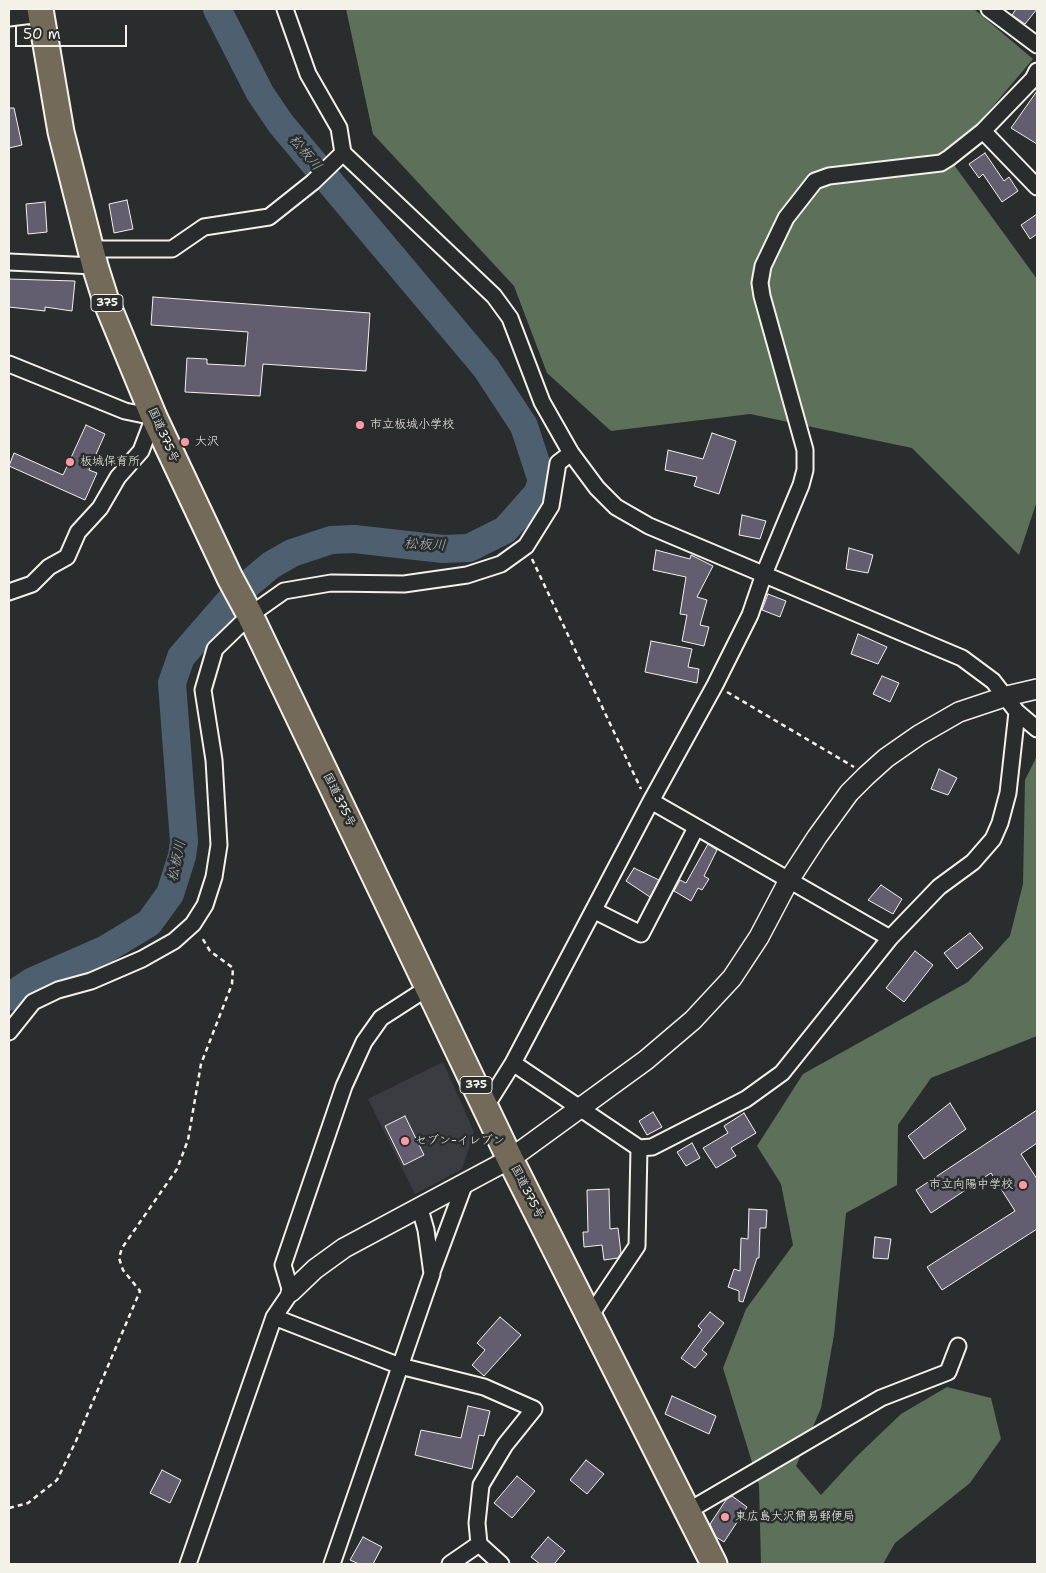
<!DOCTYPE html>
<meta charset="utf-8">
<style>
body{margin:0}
#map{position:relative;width:1046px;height:1573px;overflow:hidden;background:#2a2d2e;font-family:"Shantell Sans",sans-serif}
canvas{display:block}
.frame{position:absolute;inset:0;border:10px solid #f4f1e8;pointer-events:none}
.scale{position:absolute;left:15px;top:25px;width:112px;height:22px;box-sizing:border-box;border:2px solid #f4f1e8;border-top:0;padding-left:6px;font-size:15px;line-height:18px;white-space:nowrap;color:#f4f1e8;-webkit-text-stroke:4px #2a2d2e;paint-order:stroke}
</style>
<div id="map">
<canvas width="1046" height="1573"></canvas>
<div class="frame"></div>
<div class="scale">50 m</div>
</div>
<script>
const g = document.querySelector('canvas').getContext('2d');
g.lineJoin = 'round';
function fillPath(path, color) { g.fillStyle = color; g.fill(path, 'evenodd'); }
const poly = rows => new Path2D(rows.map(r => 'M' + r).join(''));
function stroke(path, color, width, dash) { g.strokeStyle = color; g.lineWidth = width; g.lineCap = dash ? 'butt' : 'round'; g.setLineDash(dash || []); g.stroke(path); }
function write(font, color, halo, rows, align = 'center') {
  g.font = font + ' "Shantell Sans","Klee One",sans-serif'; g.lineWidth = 5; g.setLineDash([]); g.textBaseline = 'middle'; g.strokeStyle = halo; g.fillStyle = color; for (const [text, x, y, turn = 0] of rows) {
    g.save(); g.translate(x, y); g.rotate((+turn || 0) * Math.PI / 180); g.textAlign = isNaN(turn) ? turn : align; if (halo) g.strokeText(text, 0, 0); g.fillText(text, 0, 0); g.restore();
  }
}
const built = poly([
 [443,1062,474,1132,462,1169,415,1194,368,1099]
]);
const green = poly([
 [346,9,974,9,1033,59,949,158,1037,279,1037,501,1019,555,912,448,750,414,611,431,547,373,514,286,373,134],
 [1037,756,1037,1036,931,1078,898,1125,897,1185,846,1213,834,1335,821,1408,796,1466,821,1495,855,1458,901,1414,947,1387,991,1398,1001,1439,970,1483,895,1543,883,1564,761,1564,759,1485,723,1368,746,1309,793,1245,781,1184,757,1146,803,1074,968,982,1010,936,1023,884,1025,780]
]);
const river = poly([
 [9,997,33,981,106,949,149,923,170,894,182,856,184,842,172,683,181,657,234,596,271,565,292,553,331,540,354,539,443,549,469,548,505,530,537,494,542,481,524,426,486,368,281,124,260,93,217,9]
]);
const building = poly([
 [1016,9,1037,9,1025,24,1012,15,1016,9],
 [1037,91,1037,144,1011,128,1037,91],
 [9,108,14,108,22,145,9,148,9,108],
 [985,153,1004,181,1009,177,1018,191,1002,202,983,174,979,178,969,164,985,153],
 [127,200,133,229,114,233,109,204,127,200],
 [45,202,47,232,28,234,26,204,45,202],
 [1037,214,1037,234,1030,239,1021,225,1037,214],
 [9,279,75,281,72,311,45,307,45,311,9,307,9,279],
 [153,297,370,313,366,371,263,364,260,396,185,392,187,358,207,359,207,364,245,366,248,332,151,325,153,297],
 [86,425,105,434,89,470,97,473,85,500,9,466,14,453,63,475,86,425],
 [712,433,736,441,719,494,694,486,697,477,665,470,668,450,703,459,712,433],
 [742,515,766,521,760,539,739,535,742,515],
 [849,548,873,555,868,573,846,569,849,548],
 [656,550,690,559,691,555,713,566,697,597,707,600,700,625,709,627,704,646,682,641,687,615,680,614,686,577,653,570,656,550],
 [768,594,786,601,780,617,762,610,768,594],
 [858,634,887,647,878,664,851,654,858,634],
 [651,641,692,649,688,667,699,669,697,683,645,672,651,641],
 [882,676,899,683,890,702,873,694,882,676],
 [939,769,957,778,948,795,931,789,939,769],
 [708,844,717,850,704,876,709,879,702,890,698,888,691,901,674,891,680,880,686,883,708,844],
 [634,868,659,880,650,897,626,881,634,868],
 [881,885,902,899,893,914,868,900,881,885],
 [970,933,983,948,957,969,944,953,970,933],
 [915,951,933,965,904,1002,886,988,915,951],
 [950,1103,966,1129,924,1159,908,1136,950,1103],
 [1037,1110,1037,1143,1021,1154,1037,1179,1037,1229,942,1290,927,1267,1015,1211,991,1173,931,1213,916,1190,1037,1110],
 [653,1112,662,1127,647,1135,639,1121,653,1112],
 [744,1113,756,1133,731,1148,736,1156,716,1168,703,1148,728,1133,724,1126,744,1113],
 [405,1116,424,1155,404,1165,385,1126,405,1116],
 [692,1143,700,1158,686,1166,677,1152,692,1143],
 [609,1189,610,1229,618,1228,621,1253,618,1258,604,1260,602,1245,584,1247,583,1232,588,1232,587,1190,609,1189],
 [749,1209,767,1210,766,1228,760,1228,759,1258,757,1258,743,1302,739,1301,739,1291,728,1287,734,1269,740,1271,741,1238,748,1239,749,1209],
 [875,1237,891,1239,888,1259,873,1258,875,1237],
 [710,1312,724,1323,702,1350,707,1354,695,1368,681,1358,702,1330,698,1326,710,1312],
 [500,1317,521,1335,484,1376,472,1365,485,1350,477,1343,500,1317],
 [672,1396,716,1416,709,1434,665,1414,672,1396],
 [468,1406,490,1411,484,1436,479,1435,472,1469,415,1455,421,1430,461,1438,468,1406],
 [586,1460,604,1474,587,1494,570,1480,586,1460],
 [162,1470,181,1480,170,1503,150,1493,162,1470],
 [517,1476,535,1491,512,1518,494,1503,517,1476],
 [732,1496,747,1507,724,1542,716,1537,710,1524,726,1500,732,1496],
 [363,1537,382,1547,373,1564,359,1564,350,1560,363,1537],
 [548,1537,565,1551,554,1564,540,1564,531,1557,548,1537]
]);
const path = poly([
 [532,559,641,789],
 [727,692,854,767],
 [9,1508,28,1503,57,1480,76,1441,140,1291,123,1270,119,1258,122,1248,177,1169,188,1140,201,1064,232,984,233,968,210,951,201,936]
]);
const minor = poly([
 [285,9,308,74,339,128,343,153,494,296,510,318,542,402,571,453,597,488,616,507,649,526,962,658,993,681,1017,712,1037,729],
 [989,9,1037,45],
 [9,18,41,14],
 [983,131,1037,187],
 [91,249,172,249,204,227,269,217,313,182,343,153],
 [9,262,95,266],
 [9,364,125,411,154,417,141,451,118,477,100,508,78,532,67,557,49,567,32,584,9,592],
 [651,801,890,938],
 [595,911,641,934,696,828],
 [9,1032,33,1002,58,990,91,981,142,959,174,941,193,924,205,905,214,877,219,845,214,760,203,690,215,649,250,615,284,591,331,583,404,584,467,575,501,564,526,546,551,506,558,463,571,453],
 [513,1063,639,1148,652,1147,746,1099,782,1073,890,938,939,887,973,862,993,839,1000,823,1008,793,1017,712],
 [486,1106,513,1063,651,801,715,685,750,615,764,574,801,485,805,470,805,450,762,296,760,283,763,266,786,218,815,181,829,176,941,163,949,158,983,131,1033,79,1037,71],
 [432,1272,465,1183],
 [590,1316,637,1246,639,1148],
 [274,1317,400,1366,484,1387,534,1409,505,1445,481,1485,477,1523,479,1544,501,1564],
 [688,1511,881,1398,948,1372,958,1346],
 [188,1564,274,1317,291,1292,283,1265,344,1086,364,1042,381,1018,429,987],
 [332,1564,432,1274,426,1230,420,1209],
 [450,1564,479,1544]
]);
const tertiary = poly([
 [291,1292,315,1269,344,1248,510,1159,646,1060,693,1020,732,978,759,937,789,880,817,837,849,793,866,776,886,758,919,735,959,712,1007,696,1037,689]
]);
const trunk = poly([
 [40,9,61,132,95,266,106,301,154,417,230,578,250,615,510,1159,714,1564]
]);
const markers = [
 [360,425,5,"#ff9aa2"],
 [185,442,5,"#ff9aa2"],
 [70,462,5,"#ff9aa2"],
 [405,1141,5,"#ff9aa2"],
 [1023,1185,5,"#ff9aa2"],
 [725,1517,5,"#ff9aa2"]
];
const shields = [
 [107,303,32],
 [476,1085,32]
];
const shieldNames = [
 ["375",107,303],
 ["375",476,1085]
];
const poiNames = [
 ["市立板城小学校",370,425],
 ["大沢",195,442],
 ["板城保育所",80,462],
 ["セブン-イレブン",415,1141],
 ["市立向陽中学校",1013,1185,"right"],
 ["東広島大沢簡易郵便局",735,1517]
];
const streetNames = [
 ["国道375号",163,435,66],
 ["国道375号",339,800,64],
 ["国道375号",527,1192,63]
];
const waterNames = [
 ["松板川",305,153,50],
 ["松板川",425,545,3],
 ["松板川",177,861,-78]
];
fillPath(built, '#3b3c42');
fillPath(green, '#5d7059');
stroke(river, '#4e6070', 28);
fillPath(building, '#625e70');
stroke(building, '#f4f1e8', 1);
stroke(minor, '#f4f1e8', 19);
stroke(tertiary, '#f4f1e8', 22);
stroke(trunk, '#f4f1e8', 29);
stroke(path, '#f4f1e8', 2.5, [5, 4]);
stroke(minor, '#2a2d2e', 15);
stroke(tertiary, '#2a2d2e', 19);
stroke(trunk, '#746a5a', 25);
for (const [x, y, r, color] of markers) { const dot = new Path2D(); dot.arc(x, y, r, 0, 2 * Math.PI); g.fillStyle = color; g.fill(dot); stroke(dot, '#2a2d2e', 2); }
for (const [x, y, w] of shields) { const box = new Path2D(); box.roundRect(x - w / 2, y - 8.5, w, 17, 4); g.fillStyle = '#2a2d2e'; g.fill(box); stroke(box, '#f4f1e8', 1); }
write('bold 11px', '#f4f1e8', null, shieldNames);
write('12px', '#f4f1e8', '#2a2d2e', poiNames, 'left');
write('12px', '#f4f1e8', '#2a2d2e', streetNames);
write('italic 14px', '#b2b7b8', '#2a2d2e', waterNames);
</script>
